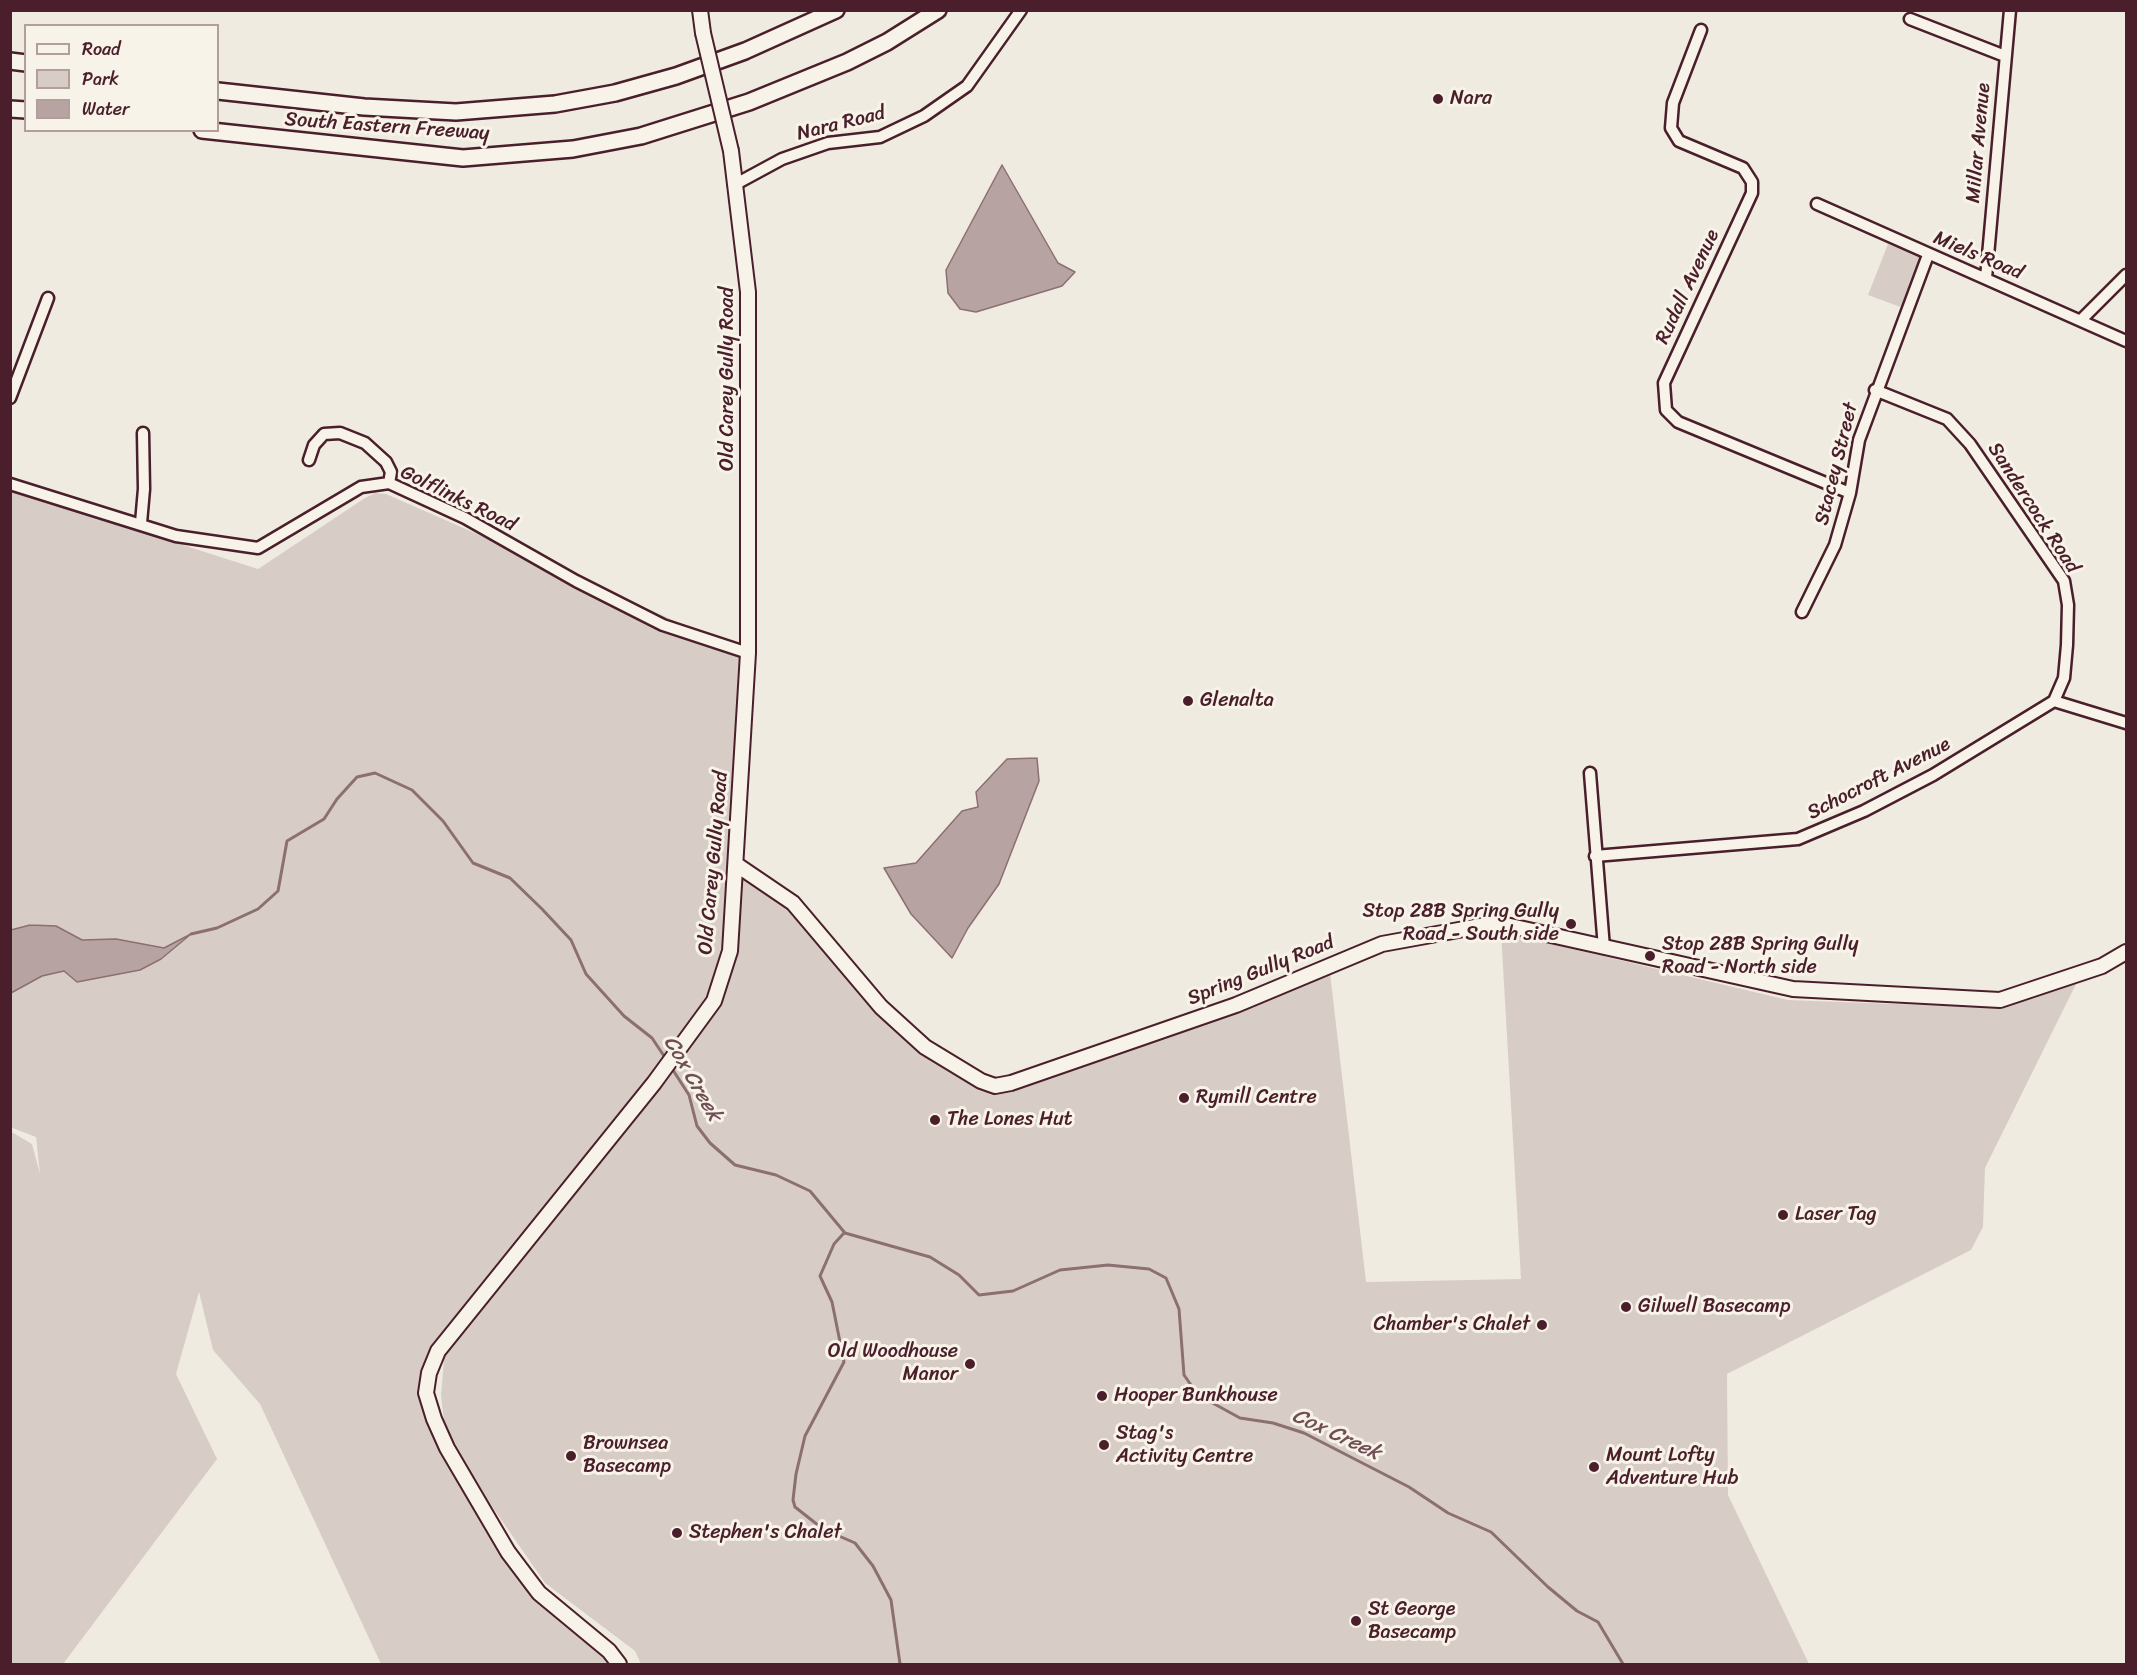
<!DOCTYPE html>
<style>
body{margin:0}
#map{position:relative;width:2137px;height:1675px;overflow:hidden;background:#f0ebe0;font-family:Sriracha,sans-serif}
canvas{display:block}
.frame{position:absolute;inset:0;border:12px solid #4a1f2b;pointer-events:none}
.legend{position:absolute;left:24px;top:24px;width:195px;height:108px;box-sizing:border-box;background:#f7f3e8;border:2px solid #b29e9c;margin:0;padding:8px 10px;list-style:none;font-size:18px;color:#4a1f2b}
.legend li{display:flex;align-items:center;gap:12px;height:30px}
.legend b{width:30px;border:2px solid #b29e9c}
</style>
<div id="map">
<canvas width="2137" height="1675"></canvas>
<div class="frame"></div>
<ul class="legend">
<li><b style="height:8px;background:#f7f3e8"></b>Road</li>
<li><b style="height:16px;background:#d8cdc6"></b>Park</li>
<li><b style="height:16px;background:#b7a4a2"></b>Water</li>
</ul>
</div>
<script>
const g = document.querySelector('canvas').getContext('2d');
g.lineJoin = 'round';
function fillPath(path, color) { g.fillStyle = color; g.fill(path, 'evenodd'); }
const poly = rows => new Path2D(rows.map(r => 'M' + r).join(''));
function stroke(path, color, width, dash) { g.strokeStyle = color; g.lineWidth = width; g.lineCap = dash ? 'butt' : 'round'; g.setLineDash(dash || []); g.stroke(path); }
function write(font, color, halo, rows, align = 'center') {
  g.font = font + ' Sriracha,sans-serif'; g.lineWidth = 6; g.setLineDash([]); g.textBaseline = 'middle'; g.strokeStyle = halo; g.fillStyle = color; for (const [text, x, y, turn = 0] of rows) {
    g.save(); g.translate(x, y); g.rotate((+turn || 0) * Math.PI / 180); g.textAlign = isNaN(turn) ? turn : align; if (halo) g.strokeText(text, 0, 0); g.fillText(text, 0, 0); g.restore();
  }
}
const green = poly([
 [1888,244,1925,258,1903,308,1868,295],
 [11,490,258,569,365,498,375,493,386,494,748,653,737,865,793,903,881,1007,925,1047,981,1081,995,1086,1011,1083,1236,1005,1329,964,1366,1282,1521,1279,1501,932,1788,1000,2003,1008,2077,982,1985,1168,1983,1227,1971,1250,1727,1374,1728,1495,1809,1664,641,1664,635,1651,545,1583,446,1440,441,1395,445,1348,595,1157,438,1351,429,1373,426,1393,434,1419,447,1448,508,1552,539,1593,609,1651,619,1664,381,1664,260,1404,213,1350,199,1292,176,1374,217,1459,63,1664,11,1664,10,1131,32,1144,40,1174,36,1137,10,1127]
]);
const water = poly([
 [1002,165,1058,263,1075,272,1062,286,976,312,960,309,948,293,946,270,1002,165],
 [1037,758,1039,781,999,884,968,928,952,958,911,914,884,868,916,863,962,811,978,807,976,792,1007,759,1037,758],
 [30,925,56,926,82,940,116,939,164,948,191,934,161,959,140,970,77,982,64,971,42,976,11,993,11,930,30,925]
]);
const stream = poly([
 [191,934,217,928,258,909,278,891,287,841,324,819,337,799,357,777,375,773,412,790,443,821,473,863,510,878,542,909,571,940,586,974,624,1016,652,1038,666,1059],
 [671,1067,689,1095,697,1126,710,1143,735,1165,776,1175,810,1191,845,1233,930,1257,959,1275,979,1295,1013,1291,1060,1270,1108,1265,1149,1269,1166,1278,1179,1309,1184,1375,1198,1395,1240,1418,1273,1423,1304,1433,1409,1487,1448,1513,1491,1532,1548,1587,1577,1611,1598,1622,1623,1664],
 [844,1233,834,1244,820,1276,832,1302,844,1362,805,1436,796,1474,793,1500,795,1507,823,1529,855,1543,873,1566,891,1600,900,1664]
]);
const minor = poly([
 [1910,19,2005,56],
 [1701,30,1673,103,1671,128,1679,141,1743,168,1752,182,1752,193,1664,383,1666,410,1678,422,1850,493],
 [734,185,782,159,828,143,880,137,924,116,967,86,1021,10],
 [1817,204,2126,341],
 [1986,278,2010,10],
 [2081,320,2126,275],
 [1875,390,1947,419,1970,444,2064,581,2068,605,2067,645,2064,678,2054,701],
 [10,398,48,298],
 [309,460,314,445,324,434,340,433,365,443,386,462,391,472,389,483],
 [10,484,176,536,258,548,361,487,389,483,465,518,576,581,663,625,748,653],
 [141,523,144,489,143,433],
 [1802,612,1835,545,1850,493,1859,440,1928,255],
 [1590,773,1604,948],
 [1595,856,1798,839,1864,811,1933,775,2054,701,2126,723]
]);
const major = poly([
 [700,10,703,33],
 [737,865,793,903,881,1007,925,1047,981,1081,995,1086,1011,1083,1236,1005,1382,944,1497,923,1793,989,2000,1000,2102,966,2126,952],
 [619,1664,609,1651,539,1593,508,1552,447,1448,434,1419,426,1393,429,1373,438,1351,654,1083,714,1001,730,951,748,653,748,292,731,151]
]);
const highway = poly([
 [10,61,26,63],
 [218,91,364,107,456,112,555,104,615,93,676,76,745,51,836,10],
 [10,109,26,110],
 [202,130,463,158,573,149,641,136,749,102,847,62,887,42,938,10]
]);
const majorBridge = poly([
 [703,33,731,151]
]);
const markers = [
 [1438,99,6,"#4a1f2b"],
 [1188,701,6,"#4a1f2b"],
 [1571,924,6,"#4a1f2b"],
 [1650,956,6,"#4a1f2b"],
 [1184,1098,6,"#4a1f2b"],
 [935,1120,6,"#4a1f2b"],
 [1783,1215,6,"#4a1f2b"],
 [1626,1307,6,"#4a1f2b"],
 [1542,1325,6,"#4a1f2b"],
 [970,1364,6,"#4a1f2b"],
 [1102,1396,6,"#4a1f2b"],
 [1104,1445,6,"#4a1f2b"],
 [571,1456,6,"#4a1f2b"],
 [1594,1467,6,"#4a1f2b"],
 [677,1533,6,"#4a1f2b"],
 [1356,1621,6,"#4a1f2b"]
];
const poiNames = [
 ["Nara",1450,99],
 ["Glenalta",1200,701],
 ["Stop 28B Spring Gully",1559,912,"right"],
 ["Road - South side",1559,935,"right"],
 ["Stop 28B Spring Gully",1662,945],
 ["Road - North side",1662,968],
 ["Rymill Centre",1196,1098],
 ["The Lones Hut",947,1120],
 ["Laser Tag",1795,1215],
 ["Gilwell Basecamp",1638,1307],
 ["Chamber's Chalet",1530,1325,"right"],
 ["Old Woodhouse",958,1352,"right"],
 ["Manor",958,1375,"right"],
 ["Hooper Bunkhouse",1114,1396],
 ["Stag's",1116,1434],
 ["Activity Centre",1116,1457],
 ["Brownsea",583,1444],
 ["Basecamp",583,1467],
 ["Mount Lofty",1606,1456],
 ["Adventure Hub",1606,1479],
 ["Stephen's Chalet",689,1533],
 ["St George",1368,1610],
 ["Basecamp",1368,1633]
];
const streetNames = [
 ["Nara Road",841,124,-14],
 ["South Eastern Freeway",387,127,4],
 ["Millar Avenue",1979,143,-85],
 ["Miels Road",1978,256,23],
 ["Rudall Avenue",1688,287,-65],
 ["Old Carey Gully Road",728,379,-90],
 ["Stacey Street",1837,464,-76],
 ["Golflinks Road",458,499,26],
 ["Sandercock Road",2033,508,57],
 ["Schocroft Avenue",1879,779,-27],
 ["Old Carey Gully Road",714,863,-85],
 ["Spring Gully Road",1261,971,-22]
];
const waterNames = [
 ["Cox Creek",692,1079,60],
 ["Cox Creek",1336,1435,25]
];
fillPath(green, '#d8cdc6');
fillPath(water, '#b7a4a2');
stroke(water, '#8b6f72', 1.5);
stroke(stream, '#8b6f72', 3);
stroke(minor, '#4a1f2b', 15);
stroke(major, '#4a1f2b', 18);
stroke(highway, '#4a1f2b', 20);
stroke(minor, '#f7f3e8', 10);
stroke(major, '#f7f3e8', 14);
stroke(highway, '#f7f3e8', 15);
stroke(majorBridge, '#4a1f2b', 18, []);
stroke(majorBridge, '#f7f3e8', 14);
for (const [x, y, r, color] of markers) { const dot = new Path2D(); dot.arc(x, y, r, 0, 2 * Math.PI); g.fillStyle = color; g.fill(dot); stroke(dot, '#f7f3e8', 2); }
write('20px', '#4a1f2b', '#f7f3e8', poiNames, 'left');
write('20px', '#4a1f2b', '#f7f3e8', streetNames);
write('italic 21px', '#704e55', '#f7f3e8', waterNames);
</script>
